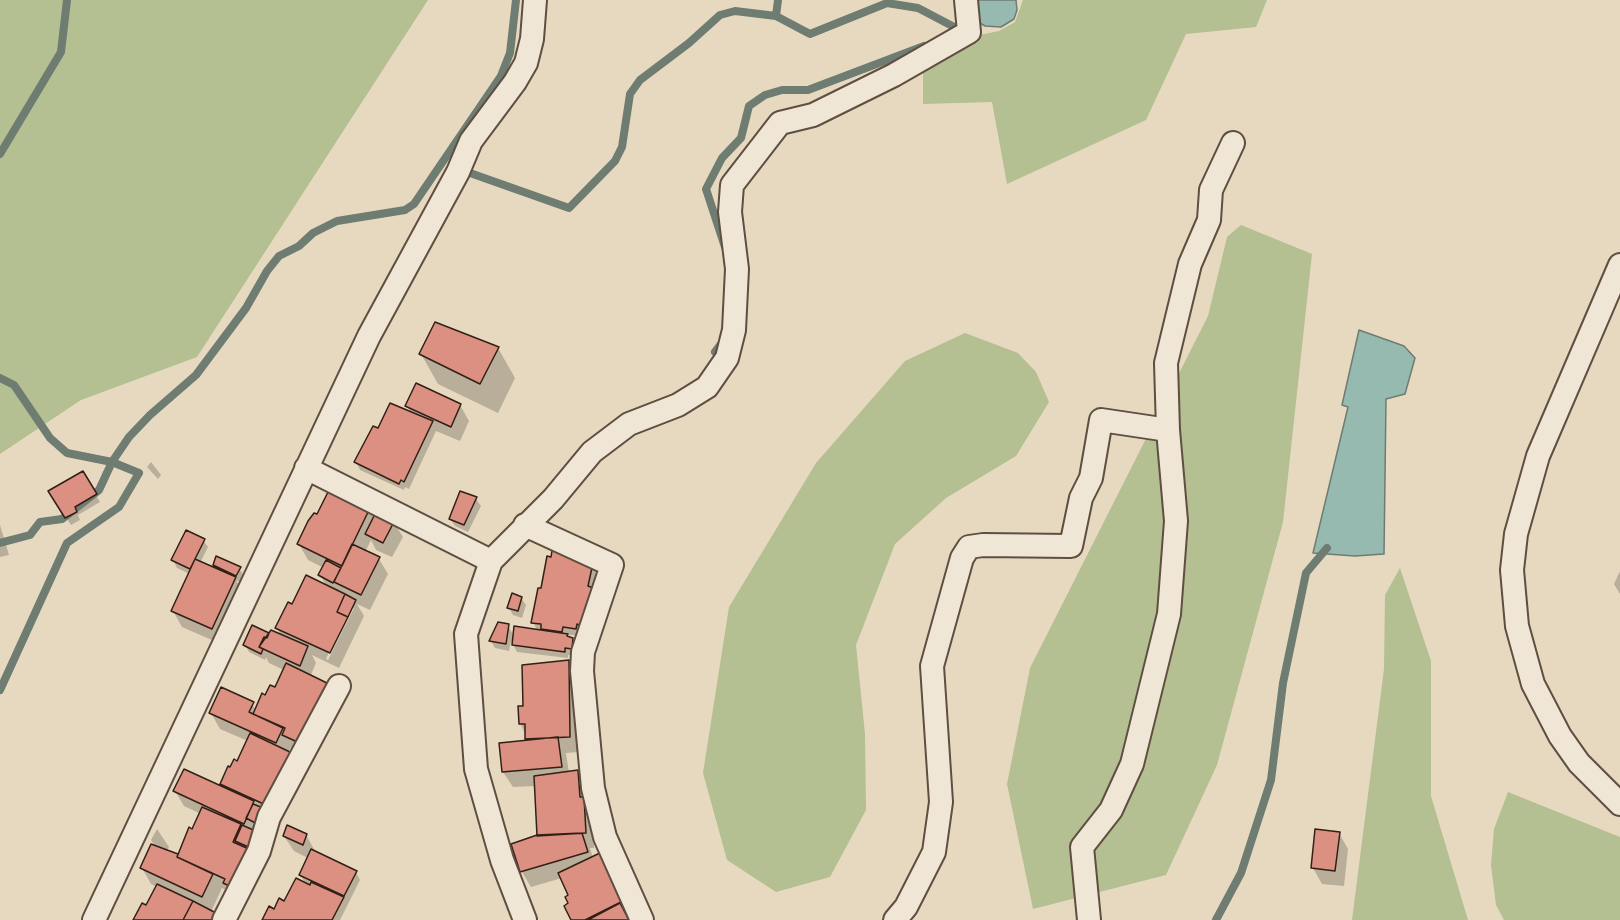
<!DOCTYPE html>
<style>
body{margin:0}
canvas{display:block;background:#e6d9bf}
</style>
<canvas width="1620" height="920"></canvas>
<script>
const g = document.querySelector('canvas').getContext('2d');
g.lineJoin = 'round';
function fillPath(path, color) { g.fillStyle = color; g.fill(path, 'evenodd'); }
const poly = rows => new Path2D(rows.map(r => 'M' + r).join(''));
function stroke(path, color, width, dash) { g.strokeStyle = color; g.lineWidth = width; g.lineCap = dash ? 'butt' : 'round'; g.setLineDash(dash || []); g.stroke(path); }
const green = poly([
 [0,0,428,0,197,357,81,400,0,454],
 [1023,0,1267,0,1256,27,1186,34,1146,120,1007,184,992,102,923,104,923,67,969,37,999,31,1015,22],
 [1241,225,1312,254,1283,522,1217,765,1166,875,1033,909,1007,784,1030,668,1208,316,1227,237],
 [965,333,1018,353,1036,372,1049,402,1016,456,946,498,895,544,856,645,865,734,866,810,830,877,776,892,727,860,703,773,729,607,816,463,905,361],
 [1400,568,1431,661,1431,796,1468,920,1352,920,1384,669,1385,595],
 [1508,792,1620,837,1620,920,1504,920,1496,905,1491,865,1494,829]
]);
const water = poly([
 [971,0,1016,0,1017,10,1014,19,1001,27,985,26,973,19,971,0],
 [1359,330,1404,346,1415,358,1405,394,1386,399,1384,554,1355,556,1313,553,1348,407,1342,405,1359,330]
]);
const shadow = poly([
 [498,348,515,378,498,413,438,384,421,354],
 [460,405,469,421,460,441,436,431,409,489,405,487,404,490,360,470,356,462,379,430,411,413,407,406],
 [151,462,161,475,158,479,147,467],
 [82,473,100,502,78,515,80,520,71,525,54,499],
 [461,493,476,499,481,506,468,532,455,526,450,519],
 [369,509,375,518,393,521,403,537,392,557,376,550,371,540,365,552,379,559,388,574,370,610,357,604,364,616,339,668,312,655,316,663,310,677,326,684,335,700,330,725,313,760,293,750,291,747,288,752,298,769,230,892,222,888,211,912,135,920,147,907,157,887,151,884,142,868,156,848,151,840,157,829,169,847,167,851,179,856,201,814,184,806,175,791,225,790,222,783,238,763,248,741,220,729,211,713,252,704,256,710,276,689,284,670,269,663,266,657,265,660,249,652,245,645,253,627,269,635,281,636,277,628,293,606,327,587,320,575,324,568,308,560,299,544],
 [350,608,354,608,328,660,326,659],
 [0,525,9,555,0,557],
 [203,540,208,547,200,563,218,571,214,565,239,568,244,576,241,583,236,580,244,594,221,644,182,627,173,611,190,574,177,568,173,560],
 [592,564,596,571,580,636,563,634,572,639,577,646,575,656,568,655,568,658,517,652,511,641,509,651,495,648,491,641,508,626,514,636,537,630,533,622],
 [1620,571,1620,594,1614,584],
 [521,598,526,605,522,618,513,615,509,608],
 [568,662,577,678,579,752,566,753,569,773,577,772,586,788,593,814,594,848,590,848,593,858,633,916,628,920,573,920,570,896,562,878,531,887,522,872,513,845,538,837,536,786,513,787,503,772,529,742,520,723,524,708],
 [1339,833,1348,849,1344,886,1322,884,1313,868],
 [306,835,315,851,356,872,360,880,340,920,264,920,306,884,300,875,308,858,294,851,284,836]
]);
const stream = poly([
 [776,16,810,34,887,3,918,8,958,29,964,28],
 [0,154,61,52,67,0],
 [461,176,470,173,569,208,615,161,622,147,630,94,640,80,689,43,720,15,735,11,776,16,778,0],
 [725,247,706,189,722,158,741,138,749,106,765,95,782,90,808,90,924,46],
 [715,352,724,340],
 [0,378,14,385,50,438,67,453,112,462,99,490,62,519,40,522,30,535,0,543],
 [0,690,67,543,119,507,139,473,112,462,129,437,150,415,196,375,246,308,267,271,279,256,299,246,313,233,337,221,405,210,414,204,501,76,510,53,516,0],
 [1216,920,1241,873,1271,780,1283,683,1306,573,1327,548]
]);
const building = poly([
 [435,322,499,347,480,384,419,354,435,322],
 [416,383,461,404,451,427,405,406,416,383],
 [390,403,433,421,404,482,401,480,399,484,354,462,373,426,378,428,390,403],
 [83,471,97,494,75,507,77,512,65,518,48,491,83,471],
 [330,488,370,508,342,566,297,544,308,521,314,513,317,514,330,488],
 [460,491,477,497,464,525,449,519,460,491],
 [376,512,395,520,383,543,365,534,376,512],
 [186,530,205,539,190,569,171,560,186,530],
 [352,544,380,557,361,595,334,582,352,544],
 [553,544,593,563,588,586,596,589,582,626,577,624,576,629,563,627,562,632,541,629,541,624,531,623,538,588,541,588,547,556,551,557,553,544],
 [216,556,241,567,236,576,213,565,216,556],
 [195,559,236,577,212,629,171,611,195,559],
 [326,560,341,568,333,583,318,575,326,560],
 [306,575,345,594,337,612,348,617,330,653,275,628,288,602,292,604,306,575],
 [512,593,522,597,518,611,507,608,512,593],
 [345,594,356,600,348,617,337,612,345,594],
 [498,622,509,624,506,644,489,641,498,622],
 [252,625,269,633,267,638,264,637,259,647,263,649,261,654,243,645,252,625],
 [514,626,568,634,567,636,573,638,572,649,565,648,565,652,512,645,514,626],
 [271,630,308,646,300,666,259,647,271,630],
 [569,660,570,737,525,739,525,724,519,724,518,706,523,706,522,665,569,660],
 [286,663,327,683,316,705,304,745,282,735,285,728,253,714,262,693,265,695,270,685,275,687,286,663],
 [221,687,254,702,249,712,283,728,276,743,209,713,221,687],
 [250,733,290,752,268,806,220,784,228,766,230,767,234,759,237,761,250,733],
 [558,737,562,767,502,772,499,743,558,737],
 [184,769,254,801,244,824,173,791,184,769],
 [578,770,580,797,584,797,586,833,537,836,534,776,578,770],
 [253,804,266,809,259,825,246,818,253,804],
 [202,807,241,824,233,842,251,850,234,888,223,883,225,879,177,857,189,827,192,829,202,807],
 [242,825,260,833,253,849,235,841,242,825],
 [287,825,307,834,303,845,283,836,287,825],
 [1315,829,1340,832,1335,871,1311,868,1315,829],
 [582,833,588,852,520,872,511,844,537,835,582,833],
 [151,844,178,854,177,857,213,874,202,897,140,868,151,844],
 [311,849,357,871,344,896,299,875,311,849],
 [602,852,625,900,585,920,571,920,564,906,568,903,565,897,568,895,558,873,602,852],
 [296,878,310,885,311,882,344,897,332,920,262,920,269,906,274,909,279,898,284,901,296,878],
 [157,884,193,901,183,920,133,920,142,903,146,905,157,884],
 [193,901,216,913,213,920,183,920,193,901],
 [620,903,629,920,588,920,620,903]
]);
const street = poly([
 [1620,265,1538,456,1516,534,1512,570,1517,626,1533,684,1560,736,1579,763,1620,804],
 [306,468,491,561],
 [525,525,612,565,583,652,582,671,593,788,605,837,642,920],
 [94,920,369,336,458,172,471,141,515,82,526,63,532,39,535,0],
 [224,920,259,851,269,817,339,686],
 [525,920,502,860,476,769,466,634,491,561,553,499,592,452,629,424,678,405,707,387,727,358,734,330,737,269,730,212,732,185,780,123,813,115,894,75,969,32,966,0],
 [895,920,906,907,934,852,941,802,932,666,962,558,969,547,983,545,1071,546,1081,498,1091,478,1101,420,1168,430],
 [1089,920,1082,847,1111,810,1132,764,1169,614,1176,521,1168,430,1166,363,1190,264,1209,220,1211,190,1233,143]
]);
fillPath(green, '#b4bf92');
fillPath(water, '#96baaf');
stroke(water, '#6e7c72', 1.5);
fillPath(shadow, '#0003');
stroke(stream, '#6e7c72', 8);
fillPath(building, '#db9082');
stroke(building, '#322017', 1.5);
stroke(street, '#5f4e41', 26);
stroke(street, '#efe6d5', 22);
</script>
